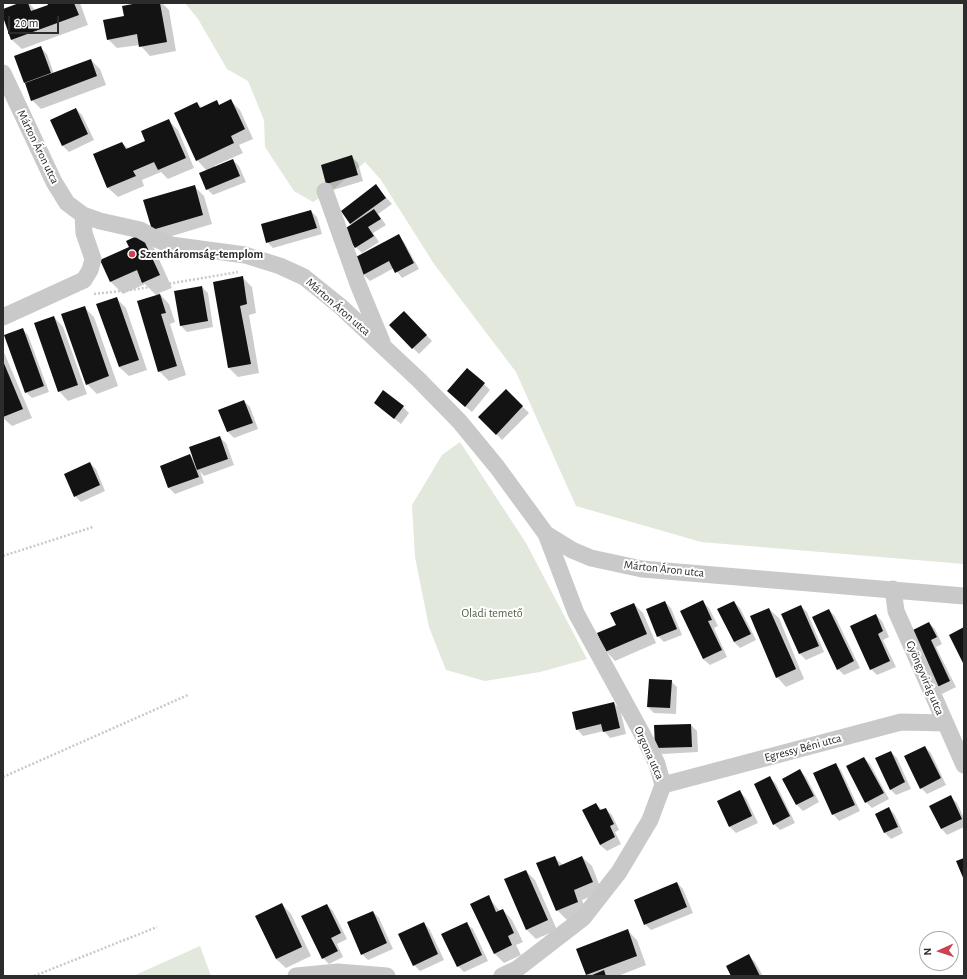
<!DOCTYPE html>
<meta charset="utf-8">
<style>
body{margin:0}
#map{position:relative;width:967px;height:979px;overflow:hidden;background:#fff;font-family:"Alegreya Sans",sans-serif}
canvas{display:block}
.frame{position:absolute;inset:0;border:4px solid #2c2c2c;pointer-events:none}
.north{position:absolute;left:919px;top:931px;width:40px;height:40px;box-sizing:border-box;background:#fff;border:1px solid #ababab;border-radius:50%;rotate:267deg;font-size:11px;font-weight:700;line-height:16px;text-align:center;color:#2c2c2c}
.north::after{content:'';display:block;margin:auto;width:14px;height:18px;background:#ce4352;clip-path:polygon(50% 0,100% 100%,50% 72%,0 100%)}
.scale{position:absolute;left:8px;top:16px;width:51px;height:18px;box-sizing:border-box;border:2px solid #2c2c2c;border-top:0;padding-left:5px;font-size:12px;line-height:14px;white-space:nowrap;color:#2c2c2c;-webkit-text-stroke:3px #fff;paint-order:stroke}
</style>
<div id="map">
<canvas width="967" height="979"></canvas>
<div class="frame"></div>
<div class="north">N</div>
<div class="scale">20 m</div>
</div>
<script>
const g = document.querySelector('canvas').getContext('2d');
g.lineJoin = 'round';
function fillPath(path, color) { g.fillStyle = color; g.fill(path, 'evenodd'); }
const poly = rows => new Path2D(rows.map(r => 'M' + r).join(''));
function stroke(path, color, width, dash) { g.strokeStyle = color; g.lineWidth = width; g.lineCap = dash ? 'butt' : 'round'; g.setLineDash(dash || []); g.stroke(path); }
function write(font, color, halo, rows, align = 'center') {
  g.font = font + ' "Alegreya Sans",sans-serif'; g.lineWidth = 4; g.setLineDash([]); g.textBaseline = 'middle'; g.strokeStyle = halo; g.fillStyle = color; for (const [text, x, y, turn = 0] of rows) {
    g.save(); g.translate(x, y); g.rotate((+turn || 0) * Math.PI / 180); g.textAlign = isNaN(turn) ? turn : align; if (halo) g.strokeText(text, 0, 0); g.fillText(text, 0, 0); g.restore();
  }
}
const green = poly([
 [185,3,964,3,964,564,701,542,576,506,516,372,434,264,381,180,365,162,335,188,313,202,294,191,265,147,264,120,248,81,227,69,198,19],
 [460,442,526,543,587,659,540,672,485,681,446,670,429,627,415,557,412,505,442,455],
 [200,946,211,976,133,976]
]);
const shadow = poly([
 [22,3,29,3,36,11,49,6,48,3,80,3,88,25,22,49,12,40,3,10],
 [144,3,162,3,169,10,176,51,150,56,140,45,117,48,108,39,125,17],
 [41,48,47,54,54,74,91,60,100,69,106,85,41,109,32,100,25,82],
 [216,101,220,106,231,101,240,110,253,139,239,145,243,153,214,166,215,168,233,160,239,166,246,182,213,195,207,189,207,171,197,160,197,103,202,108],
 [76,109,82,115,94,140,69,152,63,146],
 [169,121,178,130,194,168,168,179,161,172,142,180,144,186,118,197,108,188,94,155,122,143,129,149,147,141],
 [352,157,358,163,363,181,333,190,327,184],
 [194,186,204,196,212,224,162,239,152,229],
 [376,186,392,204,378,214,386,225,373,233,379,242,362,253,356,247,352,225,342,211],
 [311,211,317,217,322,234,273,248,267,242],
 [141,235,154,248,172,288,159,293,169,304,175,322,170,324,186,375,169,381,159,371,157,296,145,284,123,294,111,282,101,261,130,248],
 [398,236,404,242,419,269,402,278,394,268,370,281,364,275],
 [242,277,252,287,256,313,249,315,259,373,238,377,229,368],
 [202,287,208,293,213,327,187,332,181,326,175,292],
 [116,298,126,308,147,370,129,376,119,367],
 [84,307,94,317,118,386,97,394,87,384],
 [404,312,432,341,419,354,390,325],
 [54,317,63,327,87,394,68,401,59,391],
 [22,329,28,335,49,392,32,398,26,392],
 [3,350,32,418,12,426,3,418],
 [484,384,490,390,472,412,454,397],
 [506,390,529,413,502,440,480,417],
 [244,401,250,407,258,429,234,438,228,432,220,410],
 [375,403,403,407,409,413,401,424],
 [219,437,226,443,234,465,204,476,200,471,204,483,175,494,169,488,161,466,190,455,195,460],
 [90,463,96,469,105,491,81,502,75,496],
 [665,602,671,608,682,635,664,642,658,636],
 [703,602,709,608,718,626,714,628,727,657,710,665,703,659],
 [734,602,740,608,756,640,740,648,734,642],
 [634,604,643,613,656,643,615,661,606,651,617,626],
 [801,606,807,612,824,652,806,660,800,654,783,614],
 [769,609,779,618,804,679,786,687,777,677],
 [829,610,835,616,860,668,844,675,838,669],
 [876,615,882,621,889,637,883,640,896,667,877,675,871,669],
 [929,623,935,629,942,644,936,647,956,687,942,694,936,688,910,633],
 [671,681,677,687,676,714,654,713,648,707],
 [614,703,620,709,626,734,610,738,604,731,583,736,577,729],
 [691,725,697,731,698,752,662,754,656,748],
 [925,747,931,753,946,785,927,794,921,788],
 [891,752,897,758,911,789,896,795,890,789],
 [864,758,870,764,889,799,872,808,866,802],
 [835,764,841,770,860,811,839,821,833,814],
 [800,770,806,777,819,802,803,811,797,805,783,779],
 [770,778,776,784,795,823,780,830,774,824],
 [740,792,746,798,758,823,736,833,730,827,718,802],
 [951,797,957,803,964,818,964,827,947,835,941,828],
 [596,804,602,810,606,809,612,815,619,830,615,832,621,844,607,851,600,845],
 [889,808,895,815,903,833,891,839,885,833,876,814],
 [554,857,563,865,582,857,592,866,602,892,582,900,587,912,567,920,557,910],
 [526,871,535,880,557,930,536,939,527,930],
 [677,883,683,889,693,913,651,930,645,924],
 [488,897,500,911,503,910,512,920,523,942,516,945,521,955,504,963,494,953],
 [282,904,291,914,311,956,286,968,276,959],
 [327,905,333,911,347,939,337,944,343,957,329,964,323,958],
 [373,912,379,918,393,949,368,960,362,954],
 [424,923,430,930,444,960,420,971,414,965],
 [466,923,473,929,488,961,464,972,458,966],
 [627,930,637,940,646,965,618,976,588,976,577,949],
 [749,956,755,962,763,976,732,976]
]);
const building = poly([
 [19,3,28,3,31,11,48,5,47,3,74,3,79,15,11,40,3,17,3,9],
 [138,3,160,3,167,42,139,47,137,34,107,40,103,20,124,16,122,6],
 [41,46,51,73,24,83,14,56],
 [91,59,97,76,31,101,25,83],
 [231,99,245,129,231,136,234,143,196,161,174,113,197,102,200,108,217,100,219,105],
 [76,108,88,134,62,146,50,120],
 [169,119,186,158,158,170,154,162,133,171,136,176,107,188,93,154,122,142,126,149,145,141,141,131],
 [352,155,358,175,326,184,321,165],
 [233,159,240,176,206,190,199,173],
 [376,184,386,198,350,224,341,211],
 [195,185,203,215,152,230,143,200],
 [374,209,381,219,368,227,374,236,355,248,343,230],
 [311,210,317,228,266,243,261,224],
 [141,234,160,275,142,283,137,270,110,282,100,260,129,247,126,241],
 [399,234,414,263,395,273,389,261,363,275,354,258],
 [243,276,247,304,240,306,251,364,228,368,213,282],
 [202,286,208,321,180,326,174,291],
 [160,294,166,313,161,314,177,366,158,372,137,301],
 [117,297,139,360,119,367,96,304],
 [85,306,109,376,86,385,61,314],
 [404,311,427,335,412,349,389,325],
 [54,316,78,385,58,392,34,323],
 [23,328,44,386,25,393,4,335],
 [3,361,23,409,3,417],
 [467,368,485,383,465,407,447,391],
 [506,389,523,406,496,435,478,417],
 [383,390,404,406,394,419,374,403],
 [244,400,253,423,227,432,218,410],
 [220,436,228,459,197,470,189,447],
 [190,454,199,477,168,488,160,466],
 [90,462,100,485,74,497,64,474],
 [703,600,712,620,708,621,722,650,703,659,680,611],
 [665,601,677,629,657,637,646,609],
 [734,601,751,634,734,642,717,609],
 [634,603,647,634,605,652,597,633,616,625,610,613],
 [801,605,819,646,799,654,781,614],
 [769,608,796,669,776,678,750,616],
 [829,609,854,661,837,670,812,617],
 [876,614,883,631,878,634,890,661,870,670,850,626],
 [929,622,937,637,931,640,950,681,935,688,909,632],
 [964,627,964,665,949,635],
 [649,679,672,680,670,708,647,707],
 [614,702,620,728,603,732,601,724,576,730,572,712],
 [691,724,692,747,655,748,654,725],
 [925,746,941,778,920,789,904,756],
 [891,751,905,782,890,790,875,758],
 [864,757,884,793,865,803,846,766],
 [836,763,855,805,832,815,813,773],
 [800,769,814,796,796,805,782,779],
 [770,776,790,816,773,825,754,784],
 [740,790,752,816,729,827,717,801],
 [951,795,962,819,941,829,929,806],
 [596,803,600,810,606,808,614,824,610,826,615,837,600,845,582,810],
 [889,807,898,827,884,833,875,814],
 [555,856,559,866,582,856,593,882,574,890,578,902,556,911,536,863],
 [964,858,964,880,956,861],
 [526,870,548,920,526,930,504,879],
 [677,882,687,907,644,925,634,900],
 [489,895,496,912,503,909,514,933,508,936,512,945,494,954,470,904],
 [282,903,302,947,276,959,255,916],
 [327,904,341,933,331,938,338,951,322,959,301,916],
 [373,911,387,943,361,955,347,922],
 [424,922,438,954,413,966,398,934],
 [467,922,482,955,457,967,441,934],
 [628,929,637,956,586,975,576,949],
 [749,954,760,976,731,976,726,966],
 [604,970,606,976,590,976]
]);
const path = poly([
 [94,294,138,289,238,272],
 [3,556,93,527],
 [3,777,188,695],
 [34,976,157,927]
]);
const street = poly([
 [3,73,54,182,67,203,83,215,100,221,140,230,156,239,171,245,245,255,280,266,304,277,340,306,419,380,460,422,497,467,546,534,572,550,591,558,642,569,964,596],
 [325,191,358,284,382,342],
 [3,317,84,280,90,270,93,259,84,233,83,215],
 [893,589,896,611,964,765],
 [663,785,901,722,945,723],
 [296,976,338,972,387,976],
 [502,976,517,969,583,918,619,872,650,820,663,785,657,764,646,741,576,613,546,534]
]);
const markers = [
 [132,254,4,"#ce4352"]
];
const streetNames = [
 ["Márton Áron utca",38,147,64],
 ["Márton Áron utca",338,307,41],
 ["Márton Áron utca",664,569,6],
 ["Gyöngyvirág utca",925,678,67],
 ["Egressy Béni utca",803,748,-15],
 ["Orgona utca",649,753,66]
];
const poiNames = [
 ["Szentháromság-templom",140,254]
];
const parkNames = [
 ["Oladi temető",492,613]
];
fillPath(green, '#e2e8db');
fillPath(shadow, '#0003');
fillPath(building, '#131313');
stroke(path, '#c9c9c9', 2.5, [2, 2]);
stroke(street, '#c9c9c9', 17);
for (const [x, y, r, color] of markers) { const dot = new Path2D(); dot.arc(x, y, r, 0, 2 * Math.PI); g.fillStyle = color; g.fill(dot); stroke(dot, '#fff', 1.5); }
write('12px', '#2c2c2c', '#fff', streetNames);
write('bold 12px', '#2c2c2c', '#fff', poiNames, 'left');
write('12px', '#51613f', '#fff', parkNames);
</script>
